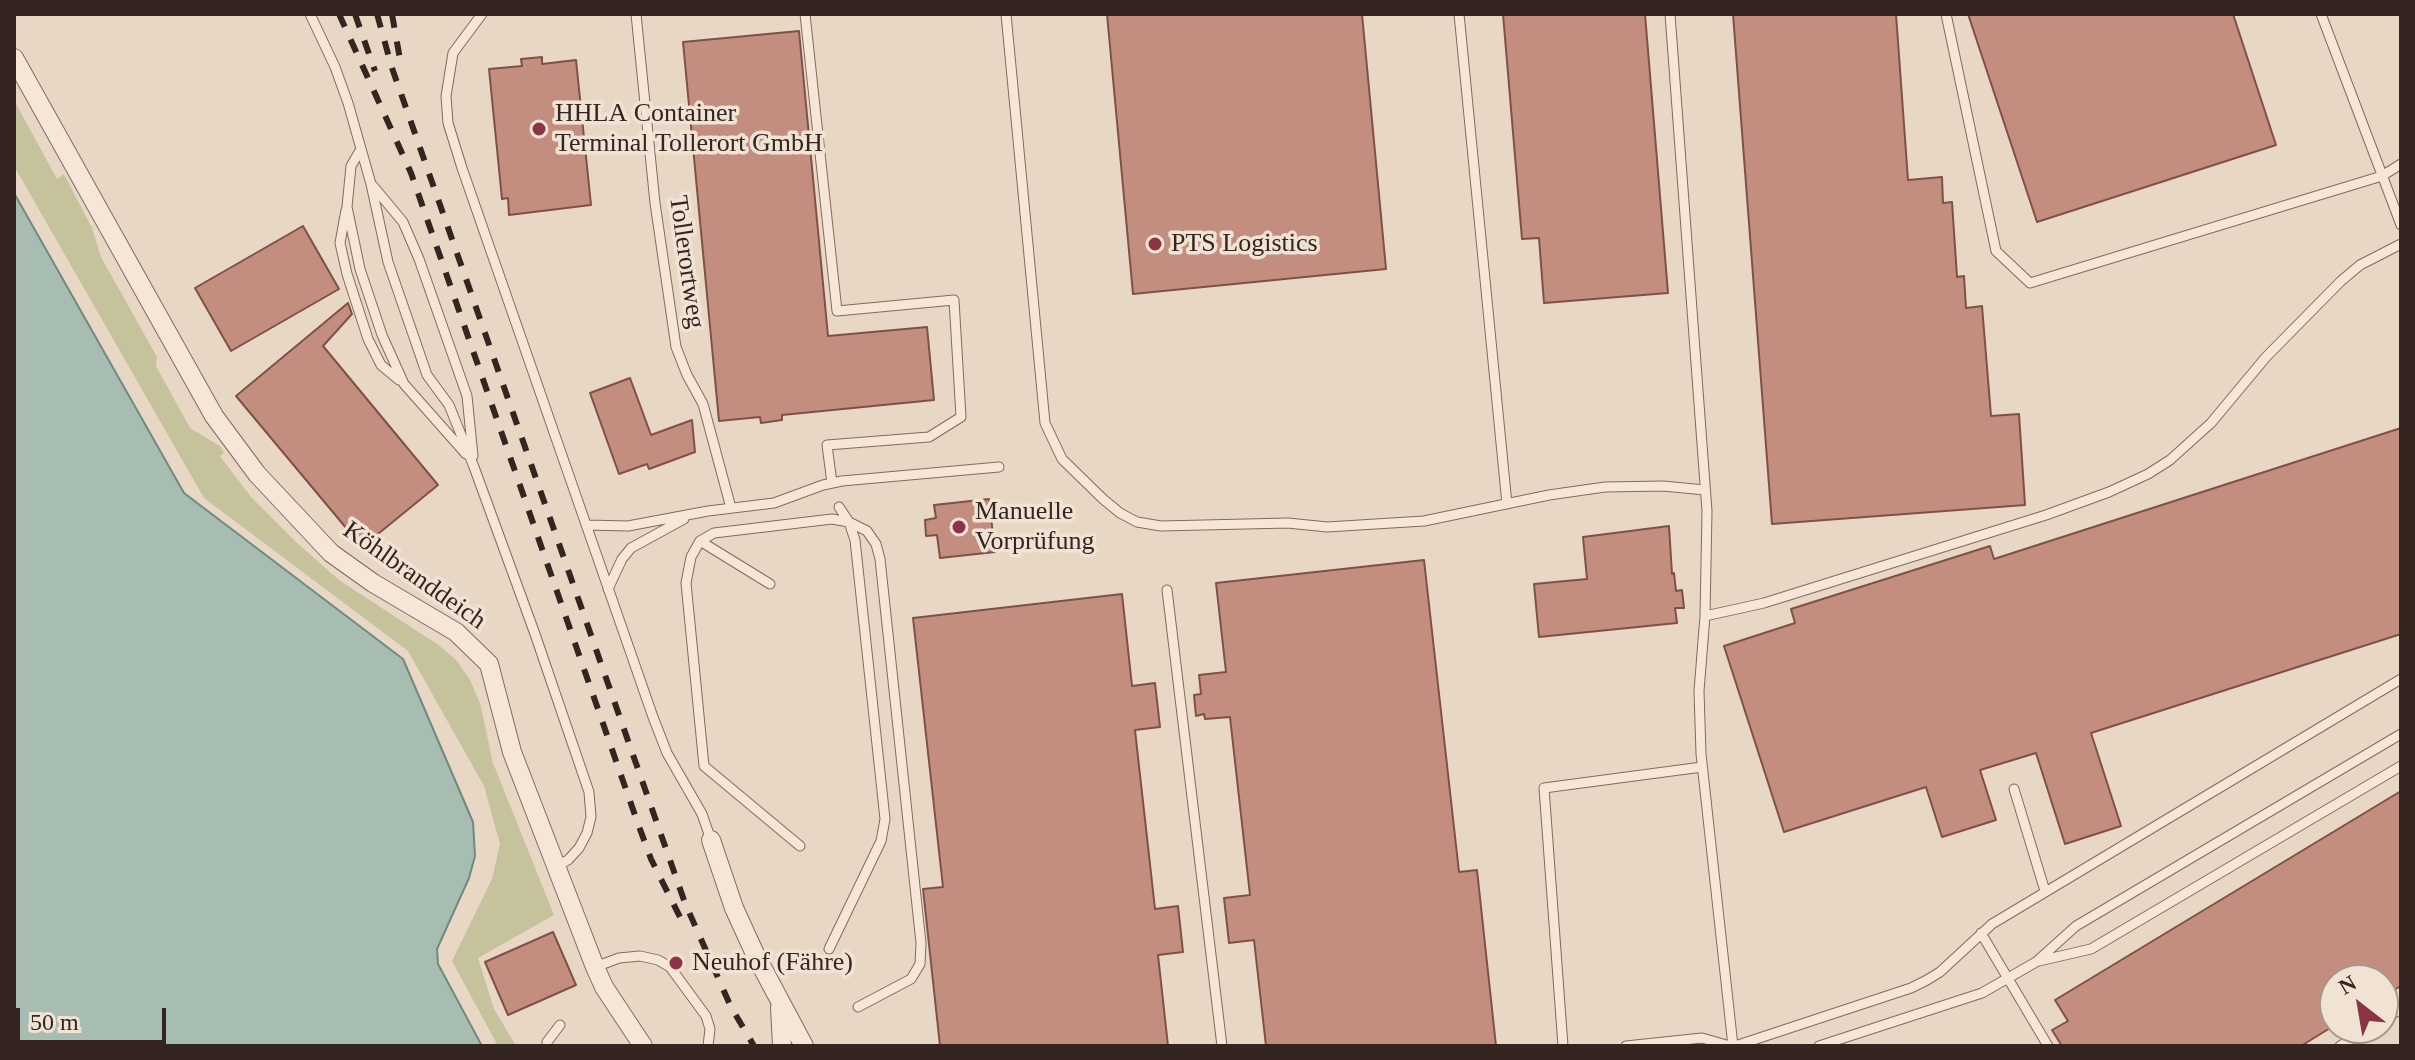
<!DOCTYPE html>
<meta charset="utf-8">
<style>
body{margin:0}
#map{position:relative;width:2415px;height:1060px;overflow:hidden;background:#e9d7c6;font-family:"Times New Roman",serif}
canvas{display:block}
.frame{position:absolute;inset:0;border:16px solid #342520;pointer-events:none}
.north{position:absolute;left:2319px;top:964px;width:80px;height:80px;box-sizing:border-box;background:#f1e3d4;border:2px solid #a5978c;border-radius:50%;rotate:329deg;font-size:22px;font-weight:700;line-height:32px;text-align:center;color:#342520}
.north::after{content:'';display:block;margin:auto;width:28px;height:36px;background:#8a3446;clip-path:polygon(50% 0,100% 100%,50% 72%,0 100%)}
.scale{position:absolute;left:16px;top:1008px;width:150px;height:36px;box-sizing:border-box;border:4px solid #342520;border-top:0;padding-left:10px;font-size:24px;line-height:28px;white-space:nowrap;color:#342520;-webkit-text-stroke:6px #f1e3d4;paint-order:stroke}
</style>
<div id="map">
<canvas width="2415" height="1060"></canvas>
<div class="frame"></div>
<div class="north">N</div>
<div class="scale">50 m</div>
</div>
<script>
const g = document.querySelector('canvas').getContext('2d');
g.lineJoin = 'round';
function fillPath(path, color) { g.fillStyle = color; g.fill(path, 'evenodd'); }
const poly = rows => new Path2D(rows.map(r => 'M' + r).join(''));
function stroke(path, color, width, dash) { g.strokeStyle = color; g.lineWidth = width; g.lineCap = dash ? 'butt' : 'round'; g.setLineDash(dash || []); g.stroke(path); }
function write(font, color, halo, rows, align = 'center') {
  g.font = font + ' "Times New Roman",serif'; g.lineWidth = 7; g.setLineDash([]); g.textBaseline = 'middle'; g.strokeStyle = halo; g.fillStyle = color; for (const [text, x, y, turn = 0] of rows) {
    g.save(); g.translate(x, y); g.rotate((+turn || 0) * Math.PI / 180); g.textAlign = isNaN(turn) ? turn : align; if (halo) g.strokeText(text, 0, 0); g.fillText(text, 0, 0); g.restore();
  }
}
const green = poly([
 [14,100,57,179,64,174,92,228,101,257,157,357,156,366,190,428,220,446,224,453,220,456,251,497,296,542,339,580,440,646,457,661,470,680,480,703,493,763,554,915,478,958,494,1009,516,1046,498,1046,452,961,492,879,500,844,484,786,408,651,204,498,14,166]
]);
const water = poly([
 [14,193,184,493,403,659,473,822,475,856,469,878,437,949,438,964,482,1046,14,1046,14,193]
]);
const building = poly([
 [1107,14,1362,14,1386,269,1133,294,1107,14],
 [1503,14,1645,14,1668,293,1544,303,1539,238,1522,239,1503,14],
 [1733,14,1896,14,1908,180,1942,177,1943,203,1952,202,1957,277,1964,276,1966,308,1982,306,1991,416,2019,414,2025,505,1772,524,1733,14],
 [1968,14,2233,14,2276,145,2037,222,1968,14],
 [799,31,828,336,927,327,934,400,782,415,782,420,761,423,760,417,719,421,683,42,799,31],
 [542,57,542,64,576,60,591,205,509,215,508,198,502,199,489,69,522,66,521,59,542,57],
 [303,226,339,289,231,351,195,288,303,226],
 [348,303,352,314,323,346,438,485,362,547,236,396,348,303],
 [630,378,651,435,692,420,695,452,649,469,647,464,619,474,590,393,630,378],
 [2401,428,2401,634,2091,733,2121,826,2065,844,2036,753,1980,770,1996,820,1942,837,1926,787,1784,832,1724,646,1795,623,1791,609,1990,546,1994,559,2401,428],
 [989,499,995,552,940,558,937,535,926,536,925,520,936,518,934,505,989,499],
 [1669,526,1672,574,1674,573,1676,591,1682,590,1684,608,1675,608,1677,623,1539,637,1534,584,1587,579,1583,537,1669,526],
 [1424,560,1459,872,1477,870,1496,1046,1266,1046,1254,940,1229,943,1224,898,1250,895,1230,717,1205,719,1204,714,1196,716,1194,695,1201,694,1199,675,1226,672,1216,583,1424,560],
 [1122,594,1132,686,1155,683,1160,727,1135,730,1155,909,1178,906,1183,952,1158,955,1168,1046,940,1046,923,889,943,887,913,618,1122,594],
 [2401,791,2401,986,2383,996,2383,980,2335,980,2335,1025,2301,1046,2062,1046,2052,1030,2068,1021,2055,1000,2401,791],
 [553,932,576,985,508,1015,485,962,553,932]
]);
const service = poly([
 [310,14,335,67,348,103,371,184,388,262,427,375,449,405,474,467,535,634,589,792,591,817,587,833,579,848,568,860,555,867],
 [482,14,453,53,446,96,448,123,462,168,653,717,667,753,702,814,711,840],
 [636,14,655,203,676,347,687,375,703,404,731,508],
 [805,14,837,311,954,300,961,417,929,437,827,445,832,483],
 [1006,14,1045,423,1062,459,1103,499,1120,513,1137,522,1161,526,1288,523,1327,527,1424,521,1549,495,1605,487,1663,486,1705,490],
 [1459,14,1507,504],
 [1670,14,1707,511,1705,616,1699,691,1701,754,1733,1046],
 [1946,14,1996,251,2030,283,2382,176,2401,164],
 [2321,14,2401,225],
 [361,149,351,166,347,207,360,269,382,335,404,384,466,454],
 [373,186,403,222,419,259,467,396,473,456],
 [346,210,340,243,347,274,368,339,381,365,399,380],
 [586,525,628,526,708,511,774,503,823,485,842,481,999,467],
 [700,541,770,584],
 [608,589,622,559,631,548,684,519],
 [1167,590,1222,1046],
 [1705,616,1764,603,2046,515,2109,492,2148,474,2170,460,2211,423,2266,357,2341,281,2360,265,2401,244],
 [2014,789,2045,891],
 [800,846,704,766,686,583,691,557,700,541,714,533,832,519,849,522,867,531,876,544,880,559,921,943,920,964,911,979,858,1007],
 [1981,933,2048,1046],
 [829,949,881,841,885,819,855,540,849,522,839,507],
 [2039,961,2091,949,2401,766],
 [595,967,619,958,640,956,658,960,670,967,706,1016,710,1029,708,1046],
 [2383,1020,2401,1009],
 [547,1046,547,1042,560,1025],
 [1563,1046,1544,788,1702,767],
 [1626,1046,1702,1038,1730,1046],
 [1735,1046,1911,988,1927,980,1940,972,1992,924,2401,679],
 [1819,1046,1982,993,2036,962,2076,926,2401,734],
 [2340,1046,2370,1028]
]);
const minor = poly([
 [14,58,214,416,257,474,331,553,373,583,456,632,489,664,512,752,595,967,604,987,643,1046],
 [711,840,734,908,755,954,804,1046],
 [780,1007,782,1046]
]);
const rail = poly([
 [339,14,411,173,637,821,651,859,683,923],
 [355,14,375,71],
 [377,14,392,68,685,903,731,1007,754,1046],
 [392,14,401,65]
]);
const markers = [
 [539,129,8,"#8a3446"],
 [1155,244,8,"#8a3446"],
 [959,527,8,"#8a3446"],
 [676,963,8,"#8a3446"]
];
const poiNames = [
 ["HHLA Container",555,114],
 ["Terminal Tollerort GmbH",555,144],
 ["PTS Logistics",1171,244],
 ["Manuelle",975,512],
 ["Vorprüfung",975,542],
 ["Neuhof (Fähre)",692,963]
];
const streetNames = [
 ["Tollerortweg",686,262,82],
 ["Köhlbranddeich",414,576,35]
];
fillPath(green, '#c6c29b');
fillPath(water, '#a7bdb2');
stroke(water, '#6f8a7e', 2);
fillPath(building, '#c38e80');
stroke(building, '#7f5146', 2);
stroke(service, '#826a5e', 11);
stroke(minor, '#826a5e', 20);
stroke(service, '#f5e6d8', 9);
stroke(minor, '#f5e6d8', 18);
stroke(rail, '#342520', 6, [14, 14]);
for (const [x, y, r, color] of markers) { const dot = new Path2D(); dot.arc(x, y, r, 0, 2 * Math.PI); g.fillStyle = color; g.fill(dot); stroke(dot, '#f1e3d4', 3); }
write('26px', '#342520', '#f1e3d4', poiNames, 'left');
write('26px', '#342520', '#f1e3d4', streetNames);
</script>
